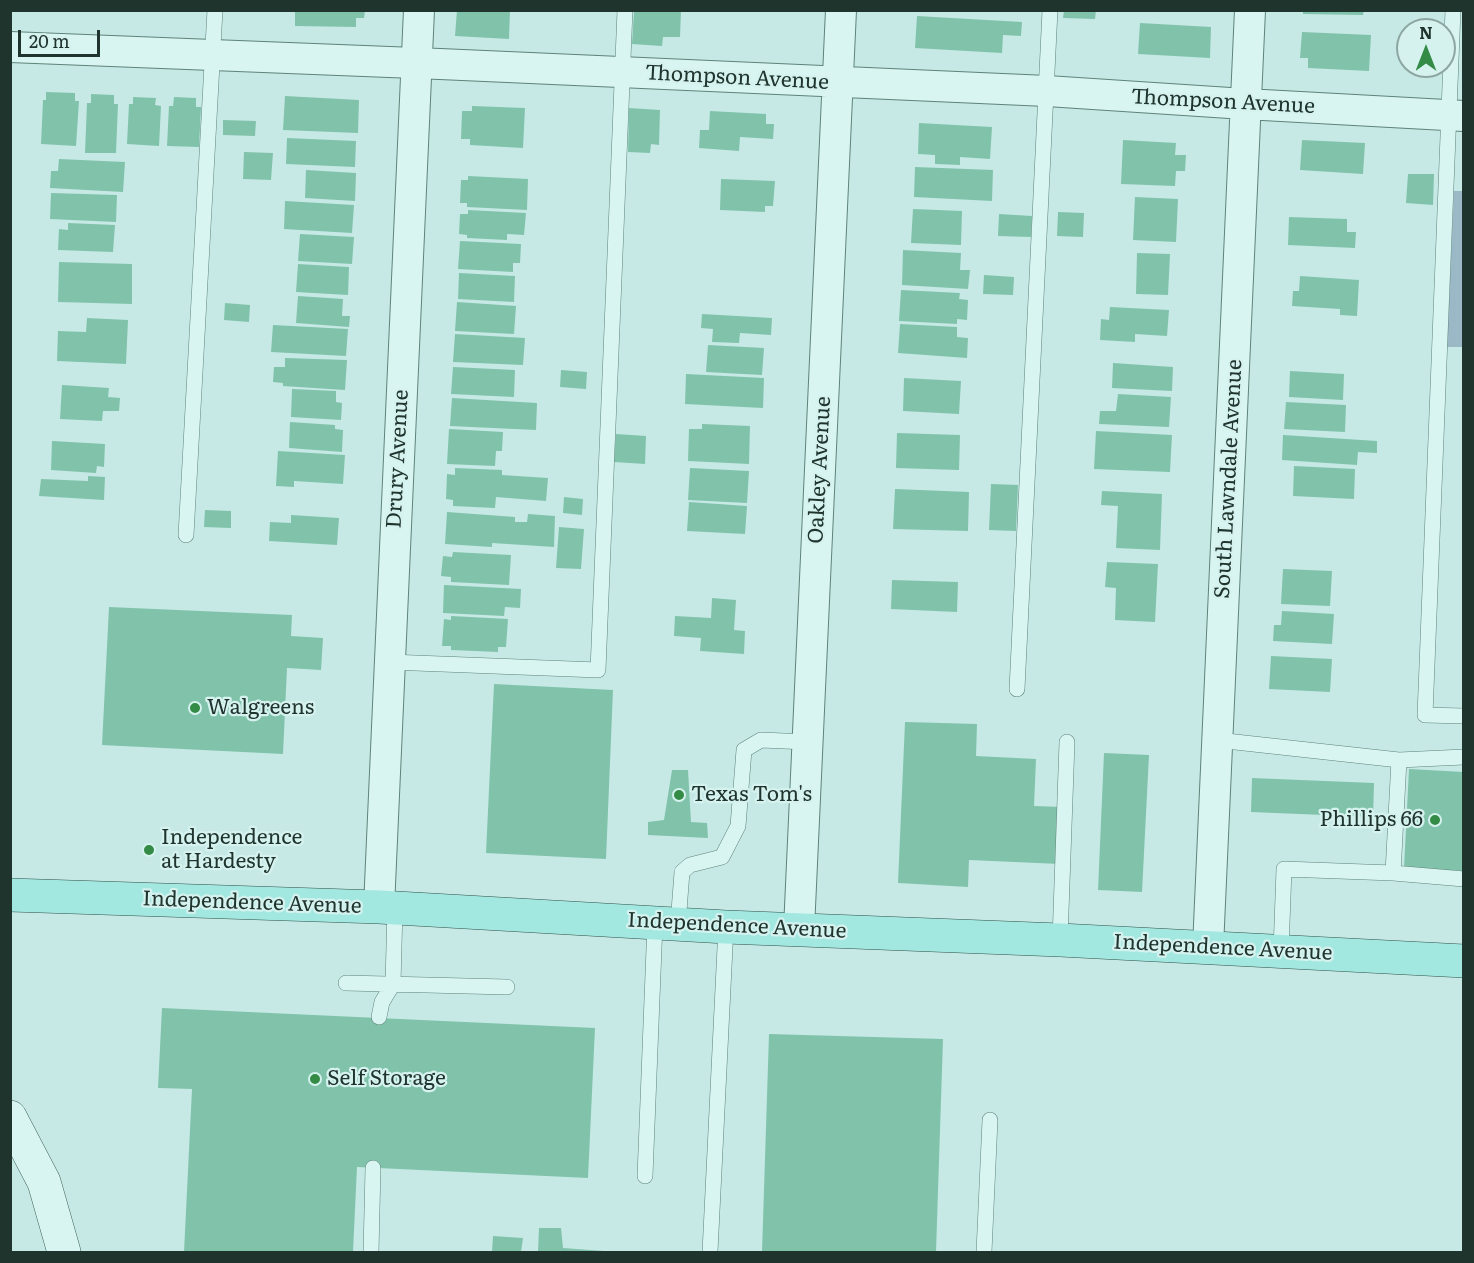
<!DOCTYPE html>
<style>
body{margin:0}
#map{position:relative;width:1474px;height:1263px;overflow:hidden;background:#c6e9e6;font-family:Literata,serif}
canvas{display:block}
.frame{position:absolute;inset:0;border:12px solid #20342e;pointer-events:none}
.north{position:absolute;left:1396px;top:18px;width:60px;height:60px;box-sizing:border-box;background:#d5f2ef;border:2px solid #8da6a2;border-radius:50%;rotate:0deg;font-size:16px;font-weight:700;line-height:24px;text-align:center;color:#20342e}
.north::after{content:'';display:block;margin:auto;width:21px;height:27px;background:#348b45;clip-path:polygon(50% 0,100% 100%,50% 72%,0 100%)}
.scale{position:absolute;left:18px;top:30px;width:82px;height:27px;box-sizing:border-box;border:3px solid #20342e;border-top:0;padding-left:8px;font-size:18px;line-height:21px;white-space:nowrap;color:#20342e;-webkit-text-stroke:4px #d5f2ef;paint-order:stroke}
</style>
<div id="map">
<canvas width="1474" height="1263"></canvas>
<div class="frame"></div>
<div class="north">N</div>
<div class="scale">20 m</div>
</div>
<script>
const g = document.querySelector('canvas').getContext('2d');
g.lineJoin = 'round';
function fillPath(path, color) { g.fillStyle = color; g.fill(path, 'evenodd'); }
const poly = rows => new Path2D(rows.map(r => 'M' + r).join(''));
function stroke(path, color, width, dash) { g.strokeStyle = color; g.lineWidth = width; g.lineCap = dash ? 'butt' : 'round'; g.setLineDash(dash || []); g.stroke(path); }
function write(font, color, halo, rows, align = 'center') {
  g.font = font + ' Literata,serif'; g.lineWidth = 4.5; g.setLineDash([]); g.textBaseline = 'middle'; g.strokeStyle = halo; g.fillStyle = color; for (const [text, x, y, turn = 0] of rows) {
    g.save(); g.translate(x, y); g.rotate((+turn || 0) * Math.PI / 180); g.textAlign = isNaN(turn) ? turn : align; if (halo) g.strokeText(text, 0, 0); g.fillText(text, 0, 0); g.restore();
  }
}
const green = poly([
 [1454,191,1463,191,1463,347,1447,347]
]);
const building = poly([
 [295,10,365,10,364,18,356,18,356,27,295,26],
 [457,10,510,10,509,39,455,36],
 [647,10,681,10,680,37,663,37,662,46,632,44,634,12,647,12],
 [1064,10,1096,10,1095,19,1063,18],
 [1303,10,1364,10,1363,15,1303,14],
 [917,16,1022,22,1021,36,1003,35,1002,53,915,48],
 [1140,23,1211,27,1210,58,1138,54],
 [1302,32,1371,35,1369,71,1308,68,1308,58,1300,58],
 [46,92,75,93,75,101,79,101,76,146,41,144,43,100,46,100],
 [91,94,114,95,114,104,118,104,116,153,85,153,87,103,91,103],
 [285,96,359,100,358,133,283,130],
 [133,97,156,98,155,105,161,106,159,146,127,144,129,104,133,104],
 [174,97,196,98,196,107,201,107,199,147,167,146,169,106,173,106],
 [472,106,525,108,523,148,470,145,470,139,461,139,462,111,472,111],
 [629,108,660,110,659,145,651,144,650,153,628,152],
 [710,111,766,114,766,124,774,124,773,139,740,137,739,151,699,148,700,130,709,130],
 [223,120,256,121,255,136,223,135],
 [919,123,992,127,990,159,960,157,960,165,935,164,935,155,918,154],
 [287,138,356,141,355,167,286,164],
 [1123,140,1176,143,1175,155,1186,155,1185,171,1176,171,1175,186,1121,184],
 [1302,140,1365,143,1363,174,1300,170],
 [244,152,273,153,271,180,243,179],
 [59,159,125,162,123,192,50,188,51,171,58,171],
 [915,167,993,170,992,201,914,197],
 [306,170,356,173,355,201,305,198],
 [1408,174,1434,174,1433,205,1406,203],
 [468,176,528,179,527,210,467,207,467,203,460,203,461,180,468,180],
 [721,179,775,181,773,206,765,206,765,212,720,210],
 [51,193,117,195,116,222,50,219],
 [1135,197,1178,199,1176,242,1133,240],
 [285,201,354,205,352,233,284,229],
 [913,209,962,211,961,245,911,243],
 [468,210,526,213,524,235,507,234,507,240,467,238,467,235,459,234,460,214,468,214],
 [1058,212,1084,213,1083,237,1057,236],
 [999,214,1032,216,1031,237,998,236],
 [1289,217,1347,219,1347,232,1356,232,1355,248,1288,245],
 [68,223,115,225,113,252,58,250,59,229,68,230],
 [300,234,354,237,352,264,298,261],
 [460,241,521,244,520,263,513,263,513,272,458,269],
 [903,250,961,253,960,270,970,270,968,289,902,285],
 [1137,253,1170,254,1168,295,1136,294],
 [59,262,132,264,132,304,58,302],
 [298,264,349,267,348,295,296,292],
 [459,273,515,276,514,302,458,299],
 [984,275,1014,277,1013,295,983,294],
 [1300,276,1359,280,1357,316,1340,315,1340,309,1292,306,1293,291,1299,291],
 [901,290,960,293,959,299,968,300,967,320,957,319,957,324,899,321],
 [298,296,343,299,342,316,350,316,349,327,296,323],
 [457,302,516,306,514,334,455,331],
 [225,303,250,305,249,322,224,320],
 [1110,307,1169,310,1167,336,1135,334,1135,342,1100,340,1101,319,1109,320],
 [702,314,772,318,771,335,740,333,739,343,712,342,713,329,701,328],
 [87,318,128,320,126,364,57,361,58,331,86,332],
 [900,324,957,327,957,337,968,338,967,358,898,353],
 [273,325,348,329,346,356,271,352],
 [455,334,525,338,523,365,453,362],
 [708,345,764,348,762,375,706,372],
 [285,358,347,360,345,390,283,386,283,383,273,382,274,367,285,367],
 [1113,363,1173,367,1172,391,1112,388],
 [453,367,515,370,514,397,451,394],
 [561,370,587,372,586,389,560,387],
 [1290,371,1344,374,1343,400,1289,397],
 [686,374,764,378,763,408,685,404],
 [904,378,961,381,959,414,903,411],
 [62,385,109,388,108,397,120,398,119,411,103,411,102,421,60,419],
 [292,389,336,391,336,402,342,403,341,420,291,417],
 [1118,394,1171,397,1169,427,1099,424,1100,411,1116,411],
 [452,398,537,403,536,430,450,426],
 [1286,402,1346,405,1345,432,1284,429],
 [290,422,335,425,335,429,343,430,342,452,289,448],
 [702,424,750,426,749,464,688,461,689,429,702,429],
 [449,429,503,432,502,451,496,451,495,466,447,464],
 [1096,431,1172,435,1170,472,1094,469],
 [897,433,960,435,959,470,896,468],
 [616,434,646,436,645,464,614,462],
 [1283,435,1377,441,1377,453,1358,452,1357,465,1282,460],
 [52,441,105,444,104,467,97,466,96,473,51,470],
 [278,451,345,455,343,484,294,481,294,487,276,486],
 [1294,466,1355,469,1354,499,1293,496],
 [455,468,502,470,502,475,548,478,546,501,496,497,495,508,453,506,453,500,446,499,447,474,455,475],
 [690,468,749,471,747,503,688,500],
 [88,476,105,477,104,500,39,496,41,479,88,481],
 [991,484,1018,485,1016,531,989,530],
 [895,489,969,492,968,531,893,529],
 [1102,491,1162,494,1160,550,1116,548,1118,506,1101,505],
 [564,497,583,499,582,515,563,513],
 [689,502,747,506,745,534,687,531],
 [205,510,231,511,231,528,204,527],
 [447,512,515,517,515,522,527,522,528,514,555,516,554,547,492,543,492,547,445,544],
 [291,515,339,518,337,545,269,541,270,522,291,523],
 [559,527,584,529,581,569,556,568],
 [453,552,511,555,509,585,451,582,451,577,441,576,443,556,452,557],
 [1107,562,1158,564,1155,622,1115,620,1116,588,1105,587],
 [1283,569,1332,571,1330,606,1281,604],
 [892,580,958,582,957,612,891,609],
 [444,585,521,589,520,608,505,607,504,616,443,613],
 [712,598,736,600,734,630,745,631,744,654,700,651,701,638,674,636,675,616,711,618],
 [109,607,292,615,291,636,323,638,321,670,287,668,283,754,102,745],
 [1282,611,1334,614,1332,644,1273,641,1274,625,1281,625],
 [451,616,508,619,506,647,498,647,498,652,451,650,451,646,442,646,444,619,451,620],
 [1271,656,1332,659,1330,692,1269,689],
 [494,684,613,690,606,859,486,853],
 [905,722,977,724,976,756,1036,759,1034,806,1062,807,1060,864,969,860,968,887,898,883],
 [1104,753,1149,755,1142,892,1098,890],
 [1409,769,1464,772,1464,871,1404,868],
 [672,770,688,770,691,822,707,823,708,838,648,835,648,822,664,820],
 [1252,778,1374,783,1373,817,1251,812],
 [162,1008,595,1028,588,1178,357,1167,353,1252,184,1252,192,1089,158,1088],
 [769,1034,943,1039,936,1252,762,1252],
 [539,1228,561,1228,563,1248,604,1251,604,1252,538,1252],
 [493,1236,523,1238,521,1252,492,1252]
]);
const service = poly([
 [1453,10,1425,715,1464,716],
 [186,535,215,10],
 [389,662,598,670,625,10],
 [1017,689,1050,10],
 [1217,740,1399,760,1464,757],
 [1399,760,1393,873,1464,879],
 [678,924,682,872,690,865,722,857,738,826,744,750,761,740,808,742],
 [1060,940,1067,742],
 [1281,951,1284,869,1393,873],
 [346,983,507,987],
 [379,1017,382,1002,393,984,395,908],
 [645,1176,655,923],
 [371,1252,373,1168],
 [710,1252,726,927],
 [984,1252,990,1120]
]);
const minor = poly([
 [10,47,440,64,1047,91,1245,104,1464,116],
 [379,907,419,10],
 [799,929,841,10],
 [1208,947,1250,10]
]);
const secondary = poly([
 [10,1117,44,1182,64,1252]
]);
const primary = poly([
 [10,895,379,907,726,927,1060,940,1464,961]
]);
const markers = [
 [195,708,6,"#348b45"],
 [679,795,6,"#348b45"],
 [1435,820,6,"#348b45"],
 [149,850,6,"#348b45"],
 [315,1079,6,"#348b45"]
];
const streetNames = [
 ["Thompson Avenue",737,78,3],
 ["Thompson Avenue",1223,102,3],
 ["Drury Avenue",398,459,-87],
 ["Oakley Avenue",820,470,-87],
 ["South Lawndale Avenue",1229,479,-87],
 ["Independence Avenue",252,903,2],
 ["Independence Avenue",737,926,3],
 ["Independence Avenue",1223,948,3]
];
const poiNames = [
 ["Walgreens",207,708],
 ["Texas Tom's",691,795],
 ["Phillips 66",1423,820,"right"],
 ["Independence",161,838],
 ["at Hardesty",161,862],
 ["Self Storage",327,1079]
];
fillPath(green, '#9bb8c6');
fillPath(building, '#80c3aa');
stroke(service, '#5e8379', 16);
stroke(minor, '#5e8379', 32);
stroke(secondary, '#41645a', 34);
stroke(primary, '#315146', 34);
stroke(service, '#d8f5f2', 15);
stroke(minor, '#d8f5f2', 30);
stroke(secondary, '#d8f5f2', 33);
stroke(primary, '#a2e8e1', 33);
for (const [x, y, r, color] of markers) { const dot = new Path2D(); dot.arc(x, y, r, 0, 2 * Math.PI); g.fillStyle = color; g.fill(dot); stroke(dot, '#d5f2ef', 2); }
write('21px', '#20342e', '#d5f2ef', streetNames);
write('21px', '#20342e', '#d5f2ef', poiNames, 'left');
</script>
